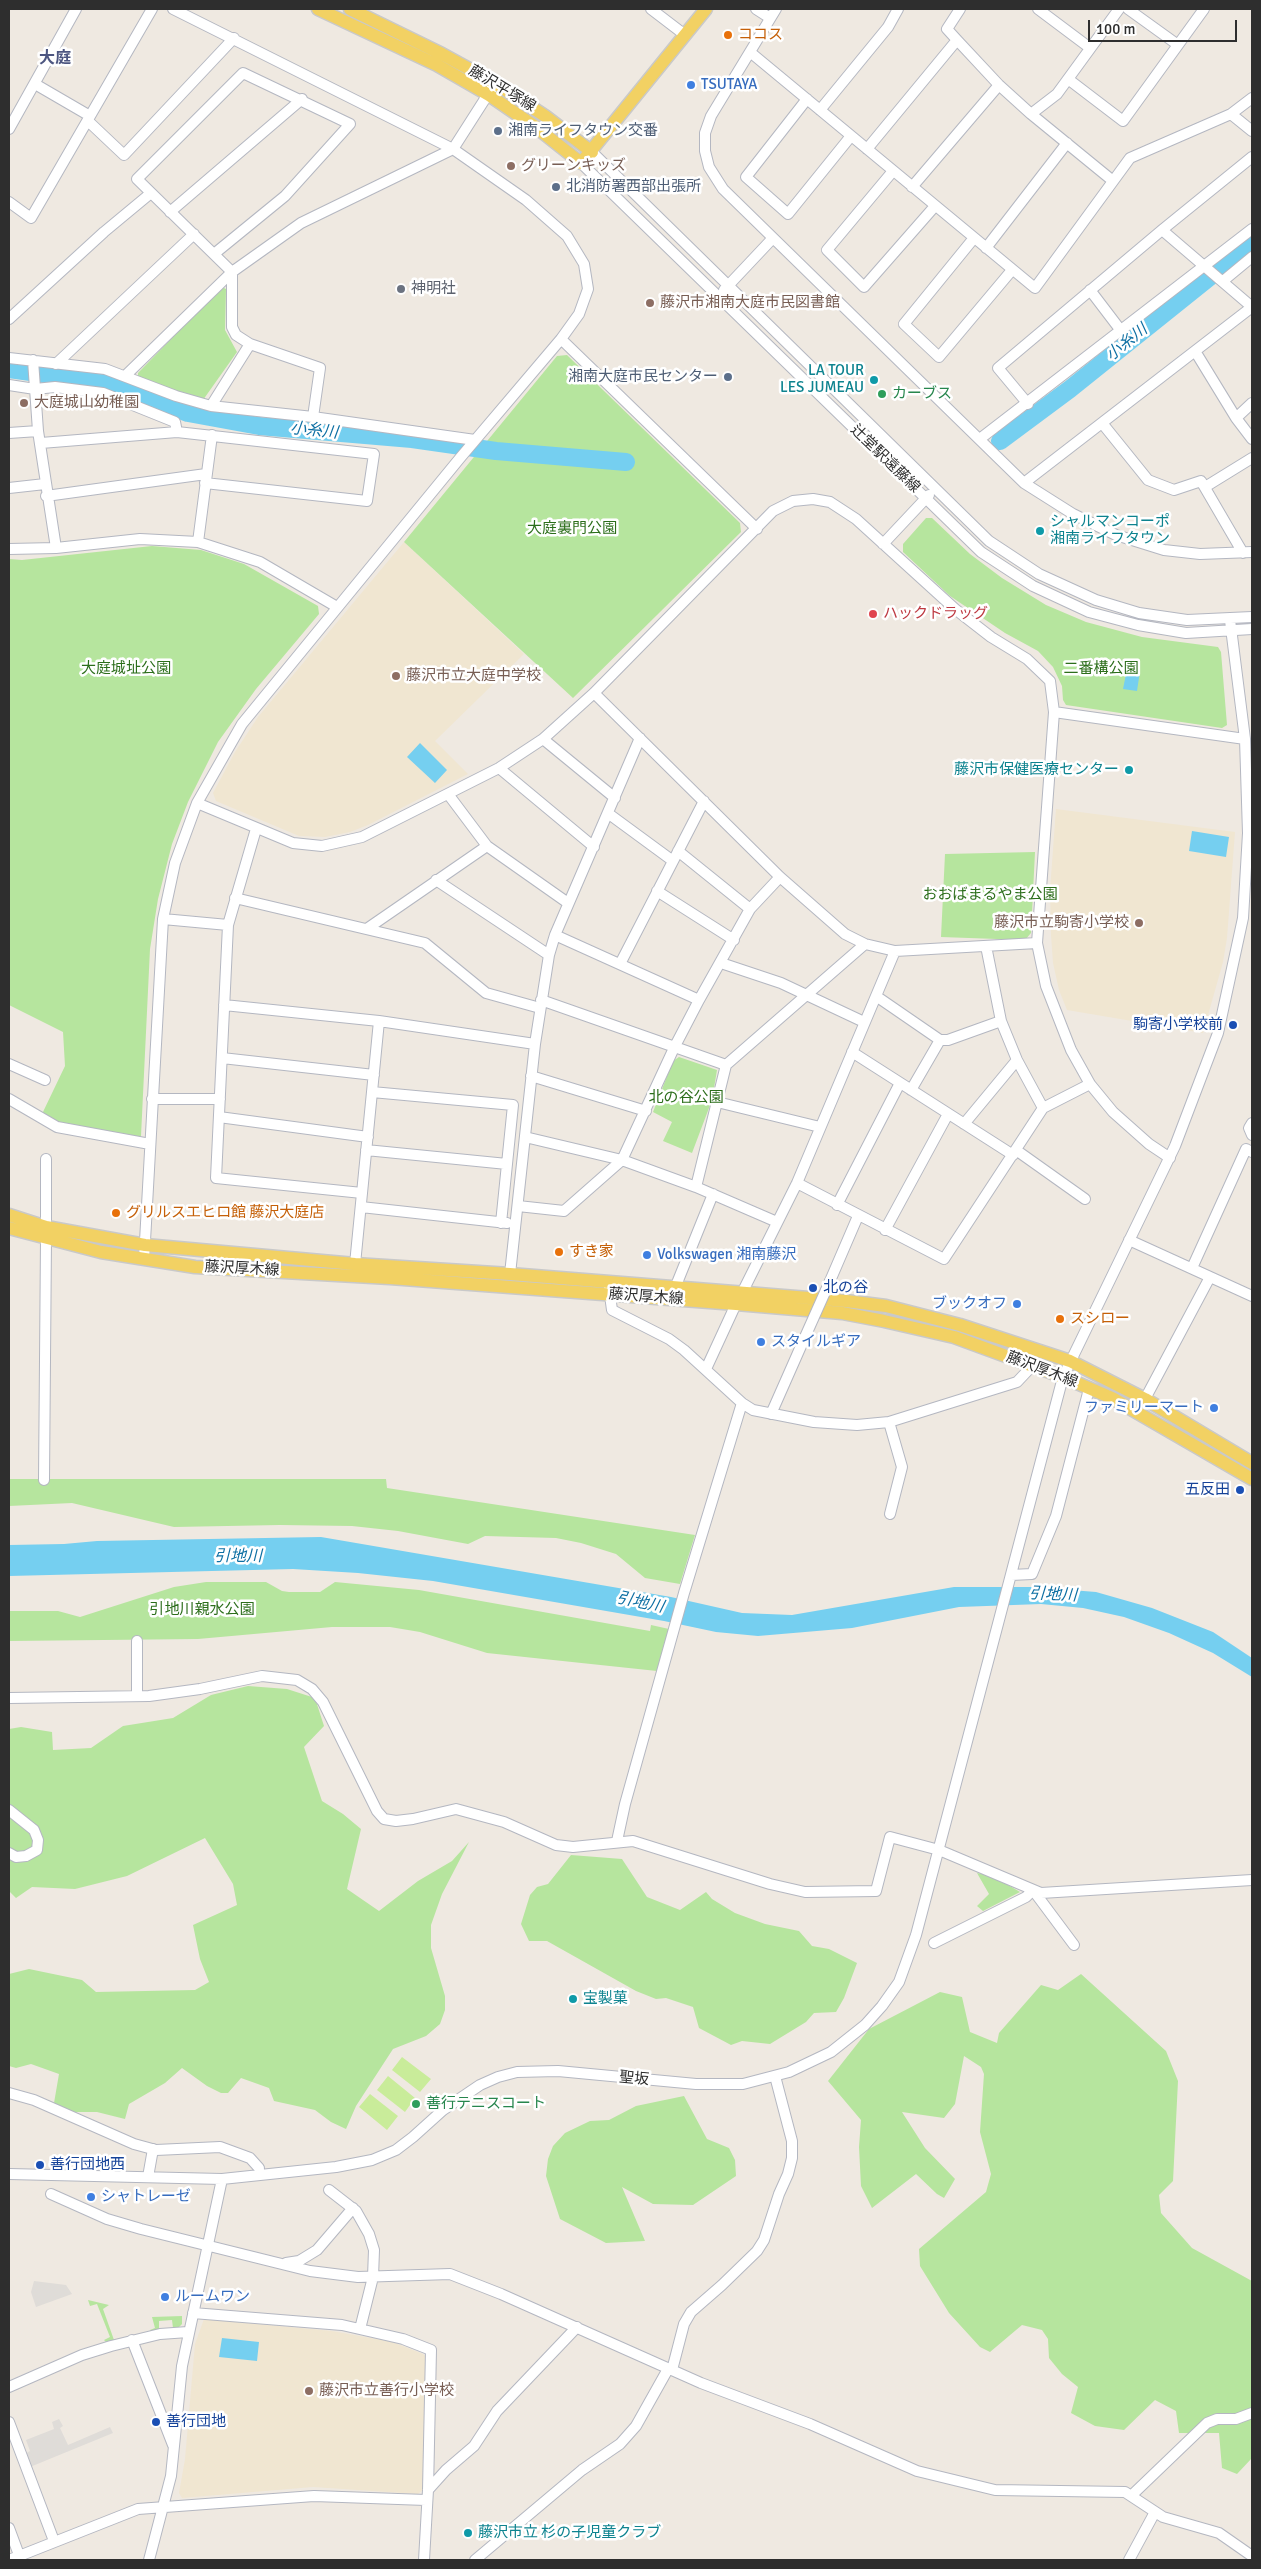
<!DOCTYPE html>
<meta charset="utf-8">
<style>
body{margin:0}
#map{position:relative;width:1261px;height:2569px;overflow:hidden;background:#efe9e1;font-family:Signika,sans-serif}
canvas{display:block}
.frame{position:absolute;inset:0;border:10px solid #2e2e2e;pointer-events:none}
.scale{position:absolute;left:1088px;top:20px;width:149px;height:22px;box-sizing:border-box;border:2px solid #2e2e2e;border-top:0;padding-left:6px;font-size:15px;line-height:18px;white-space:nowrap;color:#2e2e2e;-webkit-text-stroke:4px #fff;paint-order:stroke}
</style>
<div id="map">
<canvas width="1261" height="2569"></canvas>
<div class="frame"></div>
<div class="scale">100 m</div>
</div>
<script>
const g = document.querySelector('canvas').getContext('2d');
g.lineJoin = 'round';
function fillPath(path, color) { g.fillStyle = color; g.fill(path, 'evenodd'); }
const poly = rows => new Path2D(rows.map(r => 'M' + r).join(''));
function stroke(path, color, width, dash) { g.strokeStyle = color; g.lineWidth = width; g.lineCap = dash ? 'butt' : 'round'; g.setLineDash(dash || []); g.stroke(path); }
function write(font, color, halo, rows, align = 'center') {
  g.font = font + ' Signika,"Noto Sans JP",sans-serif'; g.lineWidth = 5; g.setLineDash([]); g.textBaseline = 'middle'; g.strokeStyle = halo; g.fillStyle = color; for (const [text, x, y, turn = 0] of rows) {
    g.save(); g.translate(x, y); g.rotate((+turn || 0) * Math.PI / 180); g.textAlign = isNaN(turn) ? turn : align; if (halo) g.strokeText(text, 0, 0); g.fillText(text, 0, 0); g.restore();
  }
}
const education = poly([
 [404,542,524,654,435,741,468,774,368,825,350,832,325,837,299,836,216,801,213,793,235,752,258,717],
 [1056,809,1235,832,1227,938,1223,962,1203,1033,1067,1010,1059,990,1053,963,1051,935,1050,890],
 [204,2319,332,2331,393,2342,423,2354,429,2359,424,2489,418,2494,313,2487,182,2498,179,2493,185,2459,195,2344]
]);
const green = poly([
 [222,287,226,289,225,330,237,352,203,400,138,378,138,373],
 [567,355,740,523,741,532,573,698,404,542,557,356],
 [926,518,932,518,970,554,1002,578,1046,605,1086,622,1142,637,1218,647,1221,652,1227,725,1222,728,1066,705,1063,700,1062,686,1053,667,1038,651,1005,633,950,596,903,552,903,544],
 [152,546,201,550,244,564,318,606,319,614,256,689,218,742,188,802,172,844,158,899,150,949,141,1136,137,1139,64,1125,42,1114,65,1066,63,1032,9,1005,9,559,22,560],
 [1035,852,1031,933,1025,940,941,937,945,854],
 [679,1057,717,1070,712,1100,692,1153,663,1141,672,1122,653,1112,673,1061],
 [9,1479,386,1479,387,1488,695,1535,680,1584,645,1578,616,1554,581,1543,556,1538,485,1536,468,1544,398,1531,352,1526,280,1525,174,1527,72,1503,9,1506],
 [206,1582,266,1582,282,1591,289,1592,320,1592,335,1582,419,1590,650,1631,651,1625,669,1629,657,1671,487,1653,420,1632,390,1627,332,1627,198,1639,9,1641,9,1611,58,1611,80,1617,174,1587],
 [248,1686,287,1689,315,1698,324,1726,304,1747,322,1801,343,1814,361,1829,347,1889,379,1911,418,1881,452,1861,469,1842,442,1894,431,1925,431,1948,445,1996,445,2010,440,2024,426,2036,393,2049,356,2106,346,2129,331,2122,315,2110,274,2101,269,2088,241,2078,228,2093,221,2093,207,2086,182,2068,165,2083,129,2104,125,2119,97,2112,70,2112,54,2103,59,2074,31,2064,16,2068,9,2066,9,1974,29,1969,82,1980,96,1992,195,1990,209,1982,200,1959,193,1925,237,1905,233,1884,205,1838,127,1876,75,1889,32,1887,16,1898,9,1891,9,1729,21,1727,52,1732,53,1750,91,1748,123,1726,173,1718,211,1695],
 [571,1855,622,1859,647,1897,680,1910,706,1892,712,1899,735,1913,765,1924,799,1931,812,1946,829,1949,857,1963,844,1998,836,2012,814,2013,806,2022,770,2044,742,2041,731,2045,699,2028,693,2007,666,1998,656,1999,636,1991,547,1941,529,1941,521,1924,530,1895,537,1887,548,1884],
 [977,1873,993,1876,1020,1892,983,1911,977,1906,989,1894],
 [1081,1974,1166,2051,1178,2081,1173,2181,1159,2195,1161,2213,1192,2248,1252,2281,1252,2458,1237,2474,1222,2468,1219,2433,1179,2433,1176,2411,1155,2400,1124,2430,1095,2426,1071,2413,1078,2387,1062,2374,1049,2358,1048,2339,1042,2330,1022,2325,990,2352,980,2347,949,2313,920,2266,919,2249,986,2192,991,2174,980,2132,984,2074,981,2067,964,2056,955,2104,944,2118,902,2112,925,2148,955,2179,944,2198,937,2194,916,2174,872,2208,861,2186,859,2147,861,2120,828,2081,869,2029,940,1992,962,1997,970,2032,997,2043,999,2033,1041,1985,1058,1990],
 [684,2096,707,2139,729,2148,735,2160,736,2176,693,2205,653,2204,622,2187,645,2241,606,2243,560,2219,546,2176,548,2159,553,2146,565,2133,590,2121,609,2120,636,2106],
 [88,2300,109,2305,103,2309,114,2340,106,2342,104,2340,110,2337,97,2304,90,2306],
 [182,2316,182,2324,179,2327,173,2328,172,2320,159,2321,159,2330,151,2332,150,2330,155,2328,152,2317]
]);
const pitch = poly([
 [402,2057,431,2079,420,2092,392,2070],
 [388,2076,415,2098,405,2112,377,2090],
 [370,2094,398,2116,387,2130,359,2107]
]);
const plaza = poly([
 [34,2281,66,2285,72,2294,36,2307,31,2292],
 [59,2419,63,2426,60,2428,68,2445,110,2427,113,2433,30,2467,25,2454,30,2451,26,2440,54,2429,52,2422]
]);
const water = poly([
 [1127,669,1140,671,1137,691,1123,689],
 [420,743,447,770,435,783,407,757],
 [1192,831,1229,837,1226,857,1189,851],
 [321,1537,671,1597,742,1613,792,1615,954,1587,1033,1587,1096,1592,1152,1608,1213,1632,1252,1658,1252,1677,1213,1653,1169,1633,1124,1617,1083,1608,1041,1604,959,1607,852,1628,758,1636,716,1632,664,1621,433,1581,358,1573,293,1569,9,1576,9,1545,64,1544,97,1541],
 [222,2338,259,2342,257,2361,219,2357]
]);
const river = poly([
 [9,369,110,383,188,413,259,426,412,439,496,451,626,462],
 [1000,441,1070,389,1252,243]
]);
const minor = poly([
 [651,9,685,35],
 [756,9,770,18],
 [776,9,711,116,705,133,705,151,709,167,723,189,1024,483,1073,514,1116,535,1164,550,1200,554,1252,552],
 [960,9,947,29,957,40,999,85,1031,114,1113,181],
 [1038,9,1090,48],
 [1128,9,1178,45],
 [750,52,1035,288,1130,158,1231,114,1252,131],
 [1068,79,1123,121,1204,9],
 [35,84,90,116],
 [807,99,746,177,788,214,851,136],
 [820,110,888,27,898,9],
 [1031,114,1057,94,1119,9],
 [1231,114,1252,98],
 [88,121,124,155,234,38],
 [9,129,76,9],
 [867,149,957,40],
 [592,152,989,541,1039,574,1096,600,1139,613,1187,620,1252,617],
 [581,163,981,552,1033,586,1089,612,1138,625,1186,633,1252,629],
 [893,171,827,250,864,287,935,206],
 [912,187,999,85],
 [9,202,31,218,152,9],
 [170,212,302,99],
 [1162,230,1252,307],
 [974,238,904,324,939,357,1012,270],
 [986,248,1067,143],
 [214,254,285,196,350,124,243,73,137,179,232,272,232,327,236,335,250,344,320,368,313,417],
 [1223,281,1252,257],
 [724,290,773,238],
 [1090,290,1122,332],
 [9,319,104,232,151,193],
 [561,339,757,529],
 [1195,351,1236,418,1252,439],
 [9,358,105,369,176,396,211,406,313,417,475,440],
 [33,360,38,431,56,548],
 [56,364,194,234],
 [125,376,232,272,301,223,453,149,492,88],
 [9,385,35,389,55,387,103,393,175,422,177,432,374,454,367,501,205,483],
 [1028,404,998,368,1162,230,1252,157],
 [211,406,250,344],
 [1236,418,1252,403],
 [1102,423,1148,480,1174,490,1201,481,1243,553],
 [9,433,38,431],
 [981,438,1252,229],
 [41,443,177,432],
 [1024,483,1252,307],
 [1205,487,1252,458],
 [9,488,45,484],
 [46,496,206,474],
 [198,542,212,435],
 [883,544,929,495],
 [9,549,56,548,140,539,198,542,260,562,337,607],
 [594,693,780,877,845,934,865,944,895,951,1037,943],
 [1054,712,1245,739],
 [543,739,615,798],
 [499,768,594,847],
 [448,794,487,846,568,903],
 [197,803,293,843,322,846,362,837,499,768,543,739,594,693,773,511,793,501,813,499,830,502,856,519,955,609,991,637,1027,659,1050,681,1054,712,1037,943,1046,986,1071,1050,1090,1084,1113,1112,1149,1144,1170,1158],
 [609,814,673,861],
 [256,829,228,925,216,1178,362,1193],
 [678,851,750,909],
 [436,880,549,955],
 [657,891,734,940],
 [235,898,425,943,486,993,540,1008],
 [163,919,228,925],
 [368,928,487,846],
 [555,935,699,1000],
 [986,946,1001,1021,1017,1060,1043,1108],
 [721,963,781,983,864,1022],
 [620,964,704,801],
 [876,996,940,1040,948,1040,1001,1021],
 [541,1000,726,1065],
 [224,1005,379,1021,535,1044],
 [852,1052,1013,1155],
 [222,1058,374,1075],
 [9,1064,45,1080],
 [531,1076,646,1111],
 [911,1090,940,1040],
 [372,1092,513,1105,501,1223],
 [9,1099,57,1127,150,1144],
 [152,1099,220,1099],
 [717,1102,820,1127],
 [219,1117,368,1137],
 [1252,1123,1249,1128,1252,1135],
 [964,1124,1017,1060],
 [525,1137,622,1160,696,1187,777,1222],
 [366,1150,507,1164],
 [1016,1150,1085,1199],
 [797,1183,944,1259,1043,1108,1090,1084],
 [696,1187,726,1065,865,944],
 [837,1205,900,1083],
 [518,1206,564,1211,622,1160,674,1048,699,1000,750,909,780,877],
 [361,1207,507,1223],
 [46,1227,46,1159],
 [885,1230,948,1114],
 [1129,1240,1252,1296],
 [144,1259,163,919,175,863,197,803,242,724,460,458,561,339,579,314,588,289,584,264,567,236,526,200,453,149,173,9],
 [355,1264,379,1021],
 [1192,1268,1246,1149,1252,1152],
 [510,1274,535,1044,549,955,555,935,640,738],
 [830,1281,858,1216],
 [609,1288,612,1310,669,1339,684,1350,742,1403,753,1410,814,1422,857,1425,889,1422,1017,1382,1033,1365],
 [675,1288,713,1194],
 [742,1293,797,1183,895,951],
 [706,1369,736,1304],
 [1145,1399,1210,1277],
 [771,1414,805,1337],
 [889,1422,902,1467,890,1514],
 [44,1480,46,1239],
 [1011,1575,1032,1574,1056,1516,1089,1389],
 [137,1696,137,1641],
 [9,1698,149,1696,200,1689,262,1676,297,1680,312,1689,323,1702,377,1811,384,1819,396,1821,413,1819,456,1809,504,1822,556,1845,573,1847,633,1841,770,1884,805,1892,876,1891,890,1837,939,1850,1041,1893,1252,1880],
 [9,1810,34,1830,38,1840,37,1850,26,1856,16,1857,9,1853],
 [617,1841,625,1804,684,1593,742,1403],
 [934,1943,1026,1897,1033,1890,1074,1945],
 [9,2093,34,2100,134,2144,156,2150,220,2147,250,2158,259,2168],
 [9,2174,222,2179,336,2167,372,2160,396,2150,413,2137,443,2110,480,2085,498,2077,517,2072,558,2071,696,2084,743,2084,789,2072,831,2052,865,2025,882,2006,899,1982,916,1935,1063,1377,1175,1146,1218,1033,1243,918,1248,833,1245,739,1230,620],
 [148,2177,153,2149],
 [329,2190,356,2211,369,2234,374,2250,373,2277,360,2329],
 [51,2194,107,2219,141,2229,310,2271,358,2277,450,2274,501,2294,701,2383,810,2424,917,2471,995,2490,1125,2492,1163,2517,1219,2533,1252,2556],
 [286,2263,299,2261,317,2250,353,2208],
 [193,2313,342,2325,403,2339,431,2350,428,2490,424,2560],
 [132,2340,173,2445],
 [672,2370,684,2324,691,2312,722,2285,757,2251,764,2240,779,2194,788,2174,792,2158,792,2141,775,2076],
 [9,2387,82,2355,111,2346,160,2334,188,2332],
 [9,2422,54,2541],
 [428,2490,446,2470,474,2446,497,2411,577,2327],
 [1132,2495,1207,2423,1217,2419,1236,2419,1252,2413],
 [9,2528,19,2555],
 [9,2560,138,2509,314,2496,426,2500],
 [149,2560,171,2476,182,2366,222,2179],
 [475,2560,582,2470,620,2444,636,2426,668,2369],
 [1129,2560,1155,2512]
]);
const major = poly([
 [318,9,437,65,489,95,537,128,581,163,706,9],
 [350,9,442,54,495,83,545,116,592,152],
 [9,1215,46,1227,145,1245,355,1264,510,1274,846,1301,886,1306,960,1325,1070,1361,1145,1399,1252,1463],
 [9,1228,101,1252,195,1267,390,1278,736,1304,842,1313,884,1321,954,1337,1063,1377,1112,1398,1252,1479]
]);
const minorBridge = poly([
 [805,1337,830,1281]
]);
const markers = [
 [728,35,5,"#e8710a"],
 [691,85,5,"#3f7fe0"],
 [498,131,5,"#5c6f8a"],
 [511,166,5,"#8d6e63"],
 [556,187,5,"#5c6f8a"],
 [401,289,5,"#6b7280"],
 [650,303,5,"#8d6e63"],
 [728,377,5,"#5c6f8a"],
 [874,380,5,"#0f9aa8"],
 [882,394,5,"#2e9e5b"],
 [24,403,5,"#8d6e63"],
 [1040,531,5,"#0f9aa8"],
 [873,614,5,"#e0444e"],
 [396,676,5,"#8d6e63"],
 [1129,770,5,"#0f9aa8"],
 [1139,923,5,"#8d6e63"],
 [1233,1025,5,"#1a4fb4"],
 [116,1213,5,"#e8710a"],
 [559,1252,5,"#e8710a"],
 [647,1255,5,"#3f7fe0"],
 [813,1288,5,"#1a4fb4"],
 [1017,1304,5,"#3f7fe0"],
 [1060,1319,5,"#e8710a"],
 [761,1342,5,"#3f7fe0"],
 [1214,1408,5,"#3f7fe0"],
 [1240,1490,5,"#1a4fb4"],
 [573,1999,5,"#0f9aa8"],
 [416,2104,5,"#2e9e5b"],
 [40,2165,5,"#1a4fb4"],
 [91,2197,5,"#3f7fe0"],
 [165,2297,5,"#3f7fe0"],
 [309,2391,5,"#8d6e63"],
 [156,2422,5,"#1a4fb4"],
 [468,2533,5,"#0f9aa8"]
];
const foodNames = [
 ["ココス",738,35],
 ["グリルスエヒロ館 藤沢大庭店",126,1213],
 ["すき家",569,1252],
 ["スシロー",1070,1319]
];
const shopNames = [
 ["TSUTAYA",701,85],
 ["Volkswagen 湘南藤沢",657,1255],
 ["ブックオフ",1007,1304,"right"],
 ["スタイルギア",771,1342],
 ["ファミリーマート",1204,1408,"right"],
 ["シャトレーゼ",101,2197],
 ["ルームワン",175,2297]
];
const streetNames = [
 ["藤沢平塚線",502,89,31],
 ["辻堂駅遠藤線",885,459,44],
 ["藤沢厚木線",242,1269,3],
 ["藤沢厚木線",646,1297,4],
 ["藤沢厚木線",1042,1370,21],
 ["聖坂",634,2079,5]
];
const serviceNames = [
 ["湘南ライフタウン交番",508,131],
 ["北消防署西部出張所",566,187],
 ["湘南大庭市民センター",718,377,"right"]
];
const educationNames = [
 ["グリーンキッズ",521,166],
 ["藤沢市湘南大庭市民図書館",660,303],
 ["大庭城山幼稚園",34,403],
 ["藤沢市立大庭中学校",406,676],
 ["藤沢市立駒寄小学校",1129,923,"right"],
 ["藤沢市立善行小学校",319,2391]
];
const worshipNames = [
 ["神明社",411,289]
];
const cultureNames = [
 ["LA TOUR",864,371,"right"],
 ["LES JUMEAU",864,388,"right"],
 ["シャルマンコーポ",1050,522],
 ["湘南ライフタウン",1050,539],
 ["藤沢市保健医療センター",1119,770,"right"],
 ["宝製菓",583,1999],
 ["藤沢市立 杉の子児童クラブ",478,2533]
];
const leisureNames = [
 ["カーブス",892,394],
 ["善行テニスコート",426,2104]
];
const parkNames = [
 ["大庭裏門公園",572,529],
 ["大庭城址公園",126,669],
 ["二番構公園",1101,669],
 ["おおばまるやま公園",990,895],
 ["北の谷公園",686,1098],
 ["引地川親水公園",202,1610]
];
const healthNames = [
 ["ハックドラッグ",883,614]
];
const transitNames = [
 ["駒寄小学校前",1223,1025,"right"],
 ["北の谷",823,1288],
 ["五反田",1230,1490,"right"],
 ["善行団地西",50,2165],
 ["善行団地",166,2422]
];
const neighbourhoodNames = [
 ["大庭",55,59]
];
const waterNames = [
 ["小糸川",1127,343,-39],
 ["小糸川",314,431,6],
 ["引地川",238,1557],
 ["引地川",1053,1595,3],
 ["引地川",640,1603,12]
];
fillPath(education, '#f0e6d1');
fillPath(green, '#b6e59e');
fillPath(pitch, '#c9ec9a');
fillPath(plaza, '#dfdcd8');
fillPath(water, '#75cff0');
stroke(river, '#75cff0', 18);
stroke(minor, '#b4b7c1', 12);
stroke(major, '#c9c9c9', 15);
stroke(minor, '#fff', 10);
stroke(major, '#f2d163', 12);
stroke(minorBridge, '#b4b7c1', 12, []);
stroke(minorBridge, '#fff', 10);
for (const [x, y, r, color] of markers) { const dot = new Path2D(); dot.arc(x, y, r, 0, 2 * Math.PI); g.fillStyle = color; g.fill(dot); stroke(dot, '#fff', 2); }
write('15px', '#c56008', '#fff', foodNames, 'left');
write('15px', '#366cbe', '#fff', shopNames, 'left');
write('15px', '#2e2e2e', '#fff', streetNames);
write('15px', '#4e5e75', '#fff', serviceNames, 'left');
write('15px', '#785e54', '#fff', educationNames, 'left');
write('15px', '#5b616d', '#fff', worshipNames, 'left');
write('15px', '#0d838f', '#fff', cultureNames, 'left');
write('15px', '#27864d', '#fff', leisureNames, 'left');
write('15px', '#2c6e1b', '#fff', parkNames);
write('15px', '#be3a42', '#fff', healthNames, 'left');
write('15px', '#164399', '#fff', transitNames, 'left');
write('bold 16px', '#4d5680', '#fff', neighbourhoodNames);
write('italic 16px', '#0d6fa3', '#fff', waterNames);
</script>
